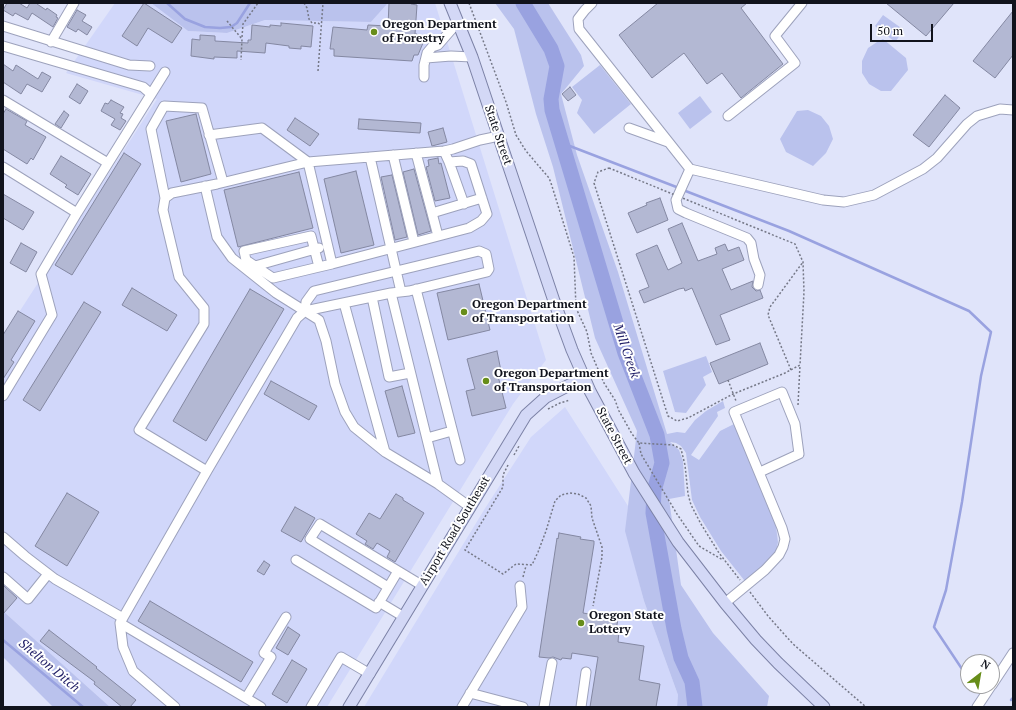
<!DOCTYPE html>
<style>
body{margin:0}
#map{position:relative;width:1016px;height:710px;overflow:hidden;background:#e0e4fa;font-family:"PT Serif",serif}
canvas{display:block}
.frame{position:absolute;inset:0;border:4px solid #11131c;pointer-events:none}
.north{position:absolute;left:960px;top:654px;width:40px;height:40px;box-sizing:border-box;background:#fff;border:1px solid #a0a1a4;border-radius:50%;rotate:31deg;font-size:11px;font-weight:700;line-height:16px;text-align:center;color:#11131c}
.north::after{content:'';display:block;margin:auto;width:14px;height:18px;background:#678d19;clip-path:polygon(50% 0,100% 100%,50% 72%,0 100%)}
.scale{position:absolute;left:870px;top:24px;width:63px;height:18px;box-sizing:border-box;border:2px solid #11131c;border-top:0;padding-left:5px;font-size:12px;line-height:14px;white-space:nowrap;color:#11131c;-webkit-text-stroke:3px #fff;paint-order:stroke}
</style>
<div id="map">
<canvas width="1016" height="710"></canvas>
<div class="frame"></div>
<div class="north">N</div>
<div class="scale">50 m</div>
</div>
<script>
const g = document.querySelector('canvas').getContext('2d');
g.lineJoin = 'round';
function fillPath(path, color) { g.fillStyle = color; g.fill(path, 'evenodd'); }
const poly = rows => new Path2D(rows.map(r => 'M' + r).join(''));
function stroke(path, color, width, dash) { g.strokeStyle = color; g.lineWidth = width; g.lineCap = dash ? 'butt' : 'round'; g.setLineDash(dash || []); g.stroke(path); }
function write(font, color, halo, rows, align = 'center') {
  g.font = font + ' "PT Serif",serif'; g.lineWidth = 4; g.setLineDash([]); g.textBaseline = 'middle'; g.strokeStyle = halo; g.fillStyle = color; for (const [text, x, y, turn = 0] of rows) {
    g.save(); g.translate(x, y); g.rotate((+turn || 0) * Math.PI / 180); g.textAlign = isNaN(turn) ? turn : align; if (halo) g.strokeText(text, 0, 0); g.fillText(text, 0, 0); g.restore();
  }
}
const built = poly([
 [115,3,151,3,188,31,227,33,265,20,371,22,388,3,435,3,546,360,513,404,327,707,110,707,3,611,3,337,157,99,66,73],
 [565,407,628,506,626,531,644,601,678,695,677,707,364,707,484,510,531,437]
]);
const green = poly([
 [151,3,388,3,371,22,265,20,227,33,188,31],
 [495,3,548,3,581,55,584,66,561,94,577,155,618,272,667,434,677,432,685,433,695,420,706,411,723,401,725,408,717,412,718,416,691,455,699,460,720,431,734,424,776,526,778,542,776,552,769,560,746,581,744,580,721,551,700,517,692,500,686,453,681,446,676,443,670,442,679,450,683,461,685,496,669,499,681,585,713,633,769,696,767,707,677,707,678,695,644,601,625,531,637,431,595,338,553,167,536,114,514,29],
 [883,15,904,30,895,42,875,26],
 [883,39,906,58,908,70,891,91,881,91,869,84,862,73,862,61,868,48,877,42],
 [600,65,631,104,594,134,577,113,582,100,572,87],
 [700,96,712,112,690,129,678,113],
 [808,110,821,116,829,126,833,139,826,153,813,166,786,152,780,139,797,111],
 [706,356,712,372,703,377,706,385,686,413,675,412,663,371],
 [3,611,110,707,53,707,3,657]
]);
const stream = poly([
 [167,3,185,19,205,27,220,28,231,27,237,23,250,3],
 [562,143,679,188],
 [683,190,789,231,969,311,991,332,981,376,962,502,946,590,934,627,968,678],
 [3,640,83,707],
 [1011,700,1013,698]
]);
const river = poly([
 [523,3,551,49,557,66,551,99,552,110,625,353,657,435,662,463,654,491,653,513,674,629,681,658,692,682,695,707]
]);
const building = poly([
 [7,3,19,3,27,8,30,3,37,3,37,4,46,10,47,8,57,15,56,17,58,18,53,27,32,13,28,20,15,13,13,16,3,10,7,3],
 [144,3,182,28,172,43,148,28,137,46,122,36,144,3],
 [389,3,411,3,411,4,417,5,415,34,417,34,417,42,423,43,418,55,414,55,412,61,334,56,334,49,330,49,333,27,367,30,368,25,388,26,389,3],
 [658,3,747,3,741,8,783,64,741,98,722,73,707,84,684,53,652,78,619,35,658,3],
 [886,3,954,3,926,36,886,3],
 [77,10,86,15,82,21,92,27,87,35,78,29,76,32,67,27,77,10],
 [1013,11,1013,55,995,78,973,61,1013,11],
 [281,23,313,26,311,47,301,46,301,49,289,48,289,46,266,43,265,53,237,51,237,58,214,57,214,59,191,56,192,39,200,40,200,35,215,36,215,41,248,43,248,40,251,40,252,25,270,27,270,25,281,26,281,23],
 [3,64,13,71,16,65,38,79,42,72,51,77,42,92,27,84,21,94,3,82,3,64],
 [77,84,88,91,80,104,69,97,77,84],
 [570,87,576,95,568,101,562,94,570,87],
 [945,95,960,108,929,147,913,135,945,95],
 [111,100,124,107,120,113,123,114,121,118,126,121,120,130,111,125,115,119,101,111,105,103,108,104,111,100],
 [6,109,27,121,25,125,46,137,33,160,31,158,27,164,3,149,3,114,6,109],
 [64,111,69,115,61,128,55,124,64,111],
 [196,114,211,174,181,182,166,121,196,114],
 [295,118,319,134,310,146,287,130,295,118],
 [359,119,421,123,420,133,358,129,359,119],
 [443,128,447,142,432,146,428,132,443,128],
 [124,153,141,164,72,275,55,265,124,153],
 [61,156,91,174,78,195,65,187,67,185,50,174,61,156],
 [438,158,439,164,441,163,450,198,435,201,426,167,429,166,428,160,438,158],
 [414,169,431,231,418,235,403,172,414,169],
 [356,171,374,245,341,253,324,179,356,171],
 [299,172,313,228,238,247,224,190,299,172],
 [392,175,407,237,395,240,381,177,392,175],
 [3,194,34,212,23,230,3,218,3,194],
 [660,198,668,220,637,233,628,213,647,205,646,203,660,198],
 [682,223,698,261,717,254,715,248,725,244,728,251,739,247,744,260,722,269,731,290,753,281,752,287,756,291,760,290,763,298,720,315,730,340,716,345,692,288,685,291,684,288,679,289,644,303,639,291,649,287,636,254,657,245,668,270,682,263,668,229,682,223],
 [21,243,37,252,26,272,10,263,21,243],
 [479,284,490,330,448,340,437,293,479,284],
 [132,288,177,315,167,331,122,305,132,288],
 [250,289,284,309,206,441,173,421,250,289],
 [84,302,101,312,40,411,23,400,84,302],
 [18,311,35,321,11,360,14,362,3,379,3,335,18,311],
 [760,343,768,364,719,384,710,363,760,343],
 [497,351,501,371,497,372,506,408,472,416,466,391,475,389,467,359,497,351],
 [271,381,317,406,309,420,264,394,271,381],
 [402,386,415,433,398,437,385,391,402,386],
 [67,493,99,512,67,566,35,546,67,493],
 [396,494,403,498,403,500,424,513,395,562,387,557,390,551,377,543,373,549,365,544,367,541,356,534,369,513,380,519,395,495,396,494],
 [295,507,315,518,301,542,281,531,295,507],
 [559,533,581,537,580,539,594,541,594,544,583,613,618,619,616,630,619,631,618,642,644,646,639,680,660,684,656,707,590,707,598,657,572,653,571,659,562,658,561,660,553,657,549,658,539,657,557,538,558,539,559,533],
 [264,561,270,565,264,575,257,571,264,561],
 [3,585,17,598,3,614,3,585],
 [150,601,253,662,241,682,138,621,150,601],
 [288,627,300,635,288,655,276,648,288,627],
 [49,630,97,667,96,668,136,700,130,707,122,707,94,684,95,682,40,641,49,630],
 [292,660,307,669,287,703,272,694,292,660]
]);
const path = poly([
 [304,3,307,8,309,19,312,23,318,23,321,25],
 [469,3,506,102,516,135,526,151,549,178,551,183,574,257,576,308,587,332,591,353,604,383,615,400,619,411,632,434,639,443,673,445,681,449,685,465,688,494,691,505,701,524,719,553,740,580],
 [227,21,242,39,241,60],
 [242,37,243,24,258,3],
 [318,71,323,3],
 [609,168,795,244,803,262,804,292,800,365,785,373,733,394,688,418,677,421,668,416,594,183,598,172,609,168],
 [791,370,768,315,770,307,803,262],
 [728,380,736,401],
 [798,405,800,365],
 [548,409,560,403,570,400],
 [639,443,641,454,677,514,699,546,723,560],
 [514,455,519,446],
 [508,465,503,475,503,487,465,550,503,574,516,564,532,565,538,552,546,531,555,501,561,495,570,493,578,494,586,498,591,506,592,518,602,547,602,557,593,606],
 [523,577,526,566],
 [750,592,768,616,793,644,866,707]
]);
const minor = poly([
 [592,3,585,10,578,19,579,29,690,169,823,200,844,202,874,195,923,169,937,158,967,124,977,116,1000,109,1013,110],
 [3,26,129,65,150,66],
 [51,42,74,3],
 [3,46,143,87,151,94],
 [426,58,451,56,472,57],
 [424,77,424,65,427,53,432,47,438,45,458,22],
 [3,100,108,163],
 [728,116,795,63,775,36,802,3],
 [629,128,668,142],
 [209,135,262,128,308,162,332,264,469,228,481,221,487,214,471,164,463,161,449,162,444,151],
 [416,153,432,213],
 [393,155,414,242],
 [370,157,401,292],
 [449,162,464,204],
 [3,167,77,213],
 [690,169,676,200,678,209,686,213,747,238,751,243,754,259,760,275,758,285],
 [205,186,217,237,232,258,276,293,319,320,326,341,335,384,345,412,354,427,385,452,438,484,470,507],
 [165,198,151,129,164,106,202,108,223,182],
 [438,236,432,213,482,198],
 [255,266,319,248],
 [319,267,311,236,244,251,246,260,273,278,319,267,332,264],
 [416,289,460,460],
 [372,297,389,377,410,373],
 [344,303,385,452],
 [305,311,306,302,314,291,479,251,486,254,489,269,487,272,409,291,391,293],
 [3,396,52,315,41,274,77,213,165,72],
 [427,438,452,431],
 [207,471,297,318,305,311,391,293,438,484],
 [3,537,25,556,55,579,123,618],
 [296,560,376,608,398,571],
 [3,577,28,599,48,574],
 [388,587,310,539,320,524,423,586],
 [379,602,404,617],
 [725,603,765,570,779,555,783,547,785,539,782,528,734,412,782,392,795,424,799,454,760,472],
 [120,623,123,647,133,671,175,707],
 [992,685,1013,653],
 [470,693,523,707],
 [246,698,271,657,264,653,286,617],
 [261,707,120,623,207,471,139,430,204,324,204,308,179,277,163,210,165,198,172,193,217,184,308,162,444,151,453,149,480,140,499,136],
 [311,707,341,657,370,674],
 [462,707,522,607,520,586],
 [544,707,552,663],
 [581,707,586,672],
 [977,707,991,686]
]);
const major = poly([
 [450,3,472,57,554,301,572,350,590,391,634,473,678,542,725,603,756,640,778,663,824,707],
 [349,707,526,415,546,397,583,378]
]);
const markers = [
 [374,32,4,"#678d19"],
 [464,312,4,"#678d19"],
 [486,381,4,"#678d19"],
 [581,623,4,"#678d19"]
];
const poiNames = [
 ["Oregon Department",382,25],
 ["of Forestry",382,39],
 ["Oregon Department",472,305],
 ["of Transportation",472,319],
 ["Oregon Department",494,374],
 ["of Transportaion",494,388],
 ["Oregon State",589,616],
 ["Lottery",589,630]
];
const streetNames = [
 ["State Street",498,135,71],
 ["State Street",614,436,62],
 ["Airport Road Southeast",455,531,-59]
];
const waterNames = [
 ["Mill Creek",626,351,71],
 ["Shelton Ditch",49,666,40]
];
fillPath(built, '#d1d7fa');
fillPath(green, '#bac2ed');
stroke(stream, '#99a2e0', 2.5);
stroke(river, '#99a2e0', 15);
fillPath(building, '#b3b8d3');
stroke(building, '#8488a2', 1);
stroke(minor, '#9da2bc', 11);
stroke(major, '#7c82a6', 13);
stroke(path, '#757887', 1.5, [2, 2]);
stroke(minor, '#fff', 9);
stroke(major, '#d3d8f6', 11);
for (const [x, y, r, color] of markers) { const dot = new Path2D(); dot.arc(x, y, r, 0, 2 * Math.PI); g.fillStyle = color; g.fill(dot); stroke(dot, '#fff', 1.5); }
write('bold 12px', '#11131c', '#fff', poiNames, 'left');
write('12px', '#11131c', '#fff', streetNames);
write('italic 13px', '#211f66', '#fff', waterNames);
</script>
